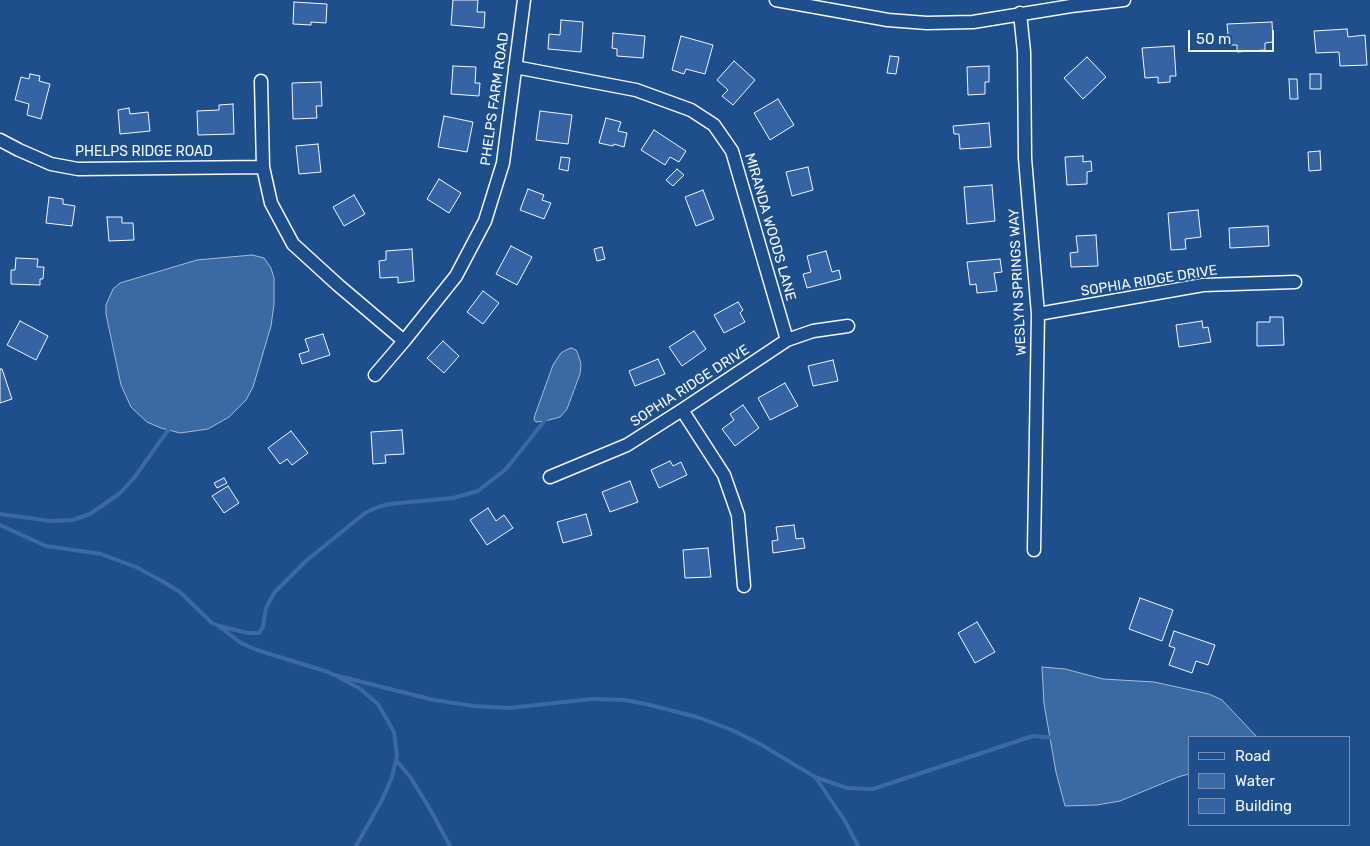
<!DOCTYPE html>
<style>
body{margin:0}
#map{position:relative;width:1370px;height:846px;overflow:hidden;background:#1f4e8c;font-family:Rubik,sans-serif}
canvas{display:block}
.legend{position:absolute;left:1188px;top:736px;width:162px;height:90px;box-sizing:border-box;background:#1f4e8c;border:1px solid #7391ba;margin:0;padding:6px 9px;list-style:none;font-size:15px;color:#f2f6ff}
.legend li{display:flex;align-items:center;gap:10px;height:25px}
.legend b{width:25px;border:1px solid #7391ba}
.scale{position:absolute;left:1188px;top:30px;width:86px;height:22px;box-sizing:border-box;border:2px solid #f2f6ff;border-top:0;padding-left:6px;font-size:15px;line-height:18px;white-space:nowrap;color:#f2f6ff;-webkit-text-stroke:4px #1f4e8c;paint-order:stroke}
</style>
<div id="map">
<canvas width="1370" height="846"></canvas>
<ul class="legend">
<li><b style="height:6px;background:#1f4e8c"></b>Road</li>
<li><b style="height:14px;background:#3b69a3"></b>Water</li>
<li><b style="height:14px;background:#3563a3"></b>Building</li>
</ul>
<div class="scale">50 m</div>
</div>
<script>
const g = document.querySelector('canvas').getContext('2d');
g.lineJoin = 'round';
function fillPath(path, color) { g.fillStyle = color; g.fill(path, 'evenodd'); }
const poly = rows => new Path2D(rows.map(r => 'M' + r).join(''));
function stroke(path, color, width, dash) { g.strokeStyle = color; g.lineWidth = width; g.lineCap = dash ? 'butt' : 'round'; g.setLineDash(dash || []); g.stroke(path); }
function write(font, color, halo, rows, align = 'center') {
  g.font = font + ' Rubik,sans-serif'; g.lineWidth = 4; g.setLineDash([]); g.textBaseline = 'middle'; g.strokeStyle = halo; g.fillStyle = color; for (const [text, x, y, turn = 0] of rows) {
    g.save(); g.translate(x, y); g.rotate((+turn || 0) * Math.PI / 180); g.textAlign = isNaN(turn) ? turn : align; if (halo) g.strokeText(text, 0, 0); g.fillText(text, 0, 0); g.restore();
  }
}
const water = poly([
 [252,255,264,258,271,268,274,278,274,304,271,326,253,387,246,400,229,417,208,429,180,433,161,428,147,422,131,407,121,385,106,314,106,305,113,289,120,283,197,260,252,255],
 [571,348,576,350,578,354,581,364,580,374,567,409,560,417,545,421,536,422,534,420,535,415,553,365,561,353,566,350,571,348],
 [1042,667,1065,669,1103,679,1154,682,1209,694,1222,700,1257,737,1189,737,1189,774,1178,777,1120,801,1097,805,1065,806,1056,772,1044,704,1042,667]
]);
const stream = poly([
 [0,514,50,521,73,520,90,514,119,494,134,478,171,426],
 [0,525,46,546,101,554,136,567,162,581,180,592,212,623,217,625,241,643,257,650,328,672,334,675],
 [220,626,247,633,259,633,263,627,266,608,274,593,307,560,365,513,378,507,389,504,453,498,478,491,506,469,546,419],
 [334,675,434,700,474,706,509,708,592,699,625,700,646,704,697,717,732,730,762,745,815,777,847,788,873,789,1033,736,1055,738],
 [340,678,359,688,378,704,394,732,397,756,392,777,382,800,356,846],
 [396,760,411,778,431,811,450,846],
 [816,778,845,821,858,846]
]);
const building = poly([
 [453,0,478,0,477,12,485,12,484,28,451,25,453,0],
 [294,2,327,4,326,23,311,22,311,25,293,24,294,2],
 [561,20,583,22,581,52,548,49,549,34,560,35,561,20],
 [1272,22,1273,42,1265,43,1265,50,1237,52,1237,45,1229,45,1227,24,1272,22],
 [1347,29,1348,37,1365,35,1367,65,1340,66,1339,52,1316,53,1314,31,1347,29],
 [613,33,645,36,643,58,617,56,617,49,612,48,613,33],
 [681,36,713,45,705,74,686,69,684,74,672,70,681,36],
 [1174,46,1176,76,1170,76,1170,82,1158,83,1158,77,1145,78,1142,48,1174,46],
 [890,56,899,57,896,74,887,73,890,56],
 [1087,57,1106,77,1083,99,1064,78,1087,57],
 [734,61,755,80,733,105,722,96,728,90,717,80,734,61],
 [453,66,476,67,475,83,480,83,479,96,451,94,453,66],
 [989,66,989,82,985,82,985,94,968,95,967,67,989,66],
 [30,74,40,76,39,81,50,84,41,119,27,115,29,104,15,100,21,77,29,79,30,74],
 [1310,74,1321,74,1321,89,1310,89,1310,74],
 [1289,79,1297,79,1298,99,1290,99,1289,79],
 [321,82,322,106,316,106,317,118,293,119,292,83,321,82],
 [778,99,794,125,770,140,754,113,778,99],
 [233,104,234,134,198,135,197,111,219,110,219,105,233,104],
 [129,108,130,114,148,112,150,131,120,134,118,110,129,108],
 [540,111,572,115,568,144,536,140,540,111],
 [444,116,473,122,467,152,438,147,444,116],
 [606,118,621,122,618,131,627,133,624,147,614,144,613,146,599,143,606,118],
 [989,123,991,147,960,149,959,134,954,134,953,126,989,123],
 [654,130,686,151,679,162,670,157,665,165,641,150,654,130],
 [318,144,321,172,299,174,296,146,318,144],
 [1320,151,1321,170,1309,171,1308,152,1320,151],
 [1083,156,1083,162,1091,161,1092,171,1087,172,1087,184,1067,185,1065,157,1083,156],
 [561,157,570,158,568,171,559,169,561,157],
 [808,167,813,190,792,196,786,172,808,167],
 [677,169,684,175,673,186,666,180,677,169],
 [439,179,461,193,449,213,427,199,439,179],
 [992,185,995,221,967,224,964,187,992,185],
 [528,189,544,195,542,200,551,203,544,219,520,210,528,189],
 [703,190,714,219,696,226,685,197,703,190],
 [354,195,365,214,344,226,333,207,354,195],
 [49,197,63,199,63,204,75,206,72,226,46,223,49,197],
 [1198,210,1201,237,1185,239,1186,249,1171,250,1168,213,1198,210],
 [107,217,122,217,122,223,133,223,134,240,109,241,107,217],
 [1268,226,1269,246,1230,248,1229,228,1268,226],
 [1096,235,1098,266,1071,267,1070,253,1078,252,1076,236,1096,235],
 [511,246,532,257,517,285,496,274,511,246],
 [602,247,605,259,597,261,594,249,602,247],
 [412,249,414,281,398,283,398,277,380,278,379,261,386,260,386,251,412,249],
 [826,251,832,272,839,270,841,279,807,288,803,274,811,272,807,256,826,251],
 [16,258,38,259,37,267,44,267,43,279,40,279,40,285,11,284,11,270,15,270,16,258],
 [1000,259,1002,272,994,273,997,291,977,293,976,284,970,285,967,262,1000,259],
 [483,291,499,303,483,324,467,312,483,291],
 [738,302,743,310,740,313,745,322,724,333,714,315,738,302],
 [1270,317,1283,317,1284,345,1257,346,1257,322,1270,322,1270,317],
 [20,321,48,336,36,360,7,345,20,321],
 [1202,321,1203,328,1208,327,1211,342,1179,347,1176,325,1202,321],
 [694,331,706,349,682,366,669,347,694,331],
 [323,334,330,355,302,364,299,354,309,351,305,339,323,334],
 [443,341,459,356,444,373,427,358,443,341],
 [658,359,665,374,635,386,629,371,658,359],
 [833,360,838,381,813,386,808,366,833,360],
 [0,369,2,369,12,399,0,403,0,369],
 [785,383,798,406,770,420,758,398,785,383],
 [743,405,759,428,735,446,722,429,734,420,730,414,743,405],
 [402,430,404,454,385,455,386,463,373,464,371,432,402,430],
 [291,431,308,453,292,465,287,459,280,464,268,448,291,431],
 [670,461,673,466,681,462,687,475,659,488,651,470,670,461],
 [224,478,227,483,217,488,214,483,224,478],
 [630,481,638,502,610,512,602,492,630,481],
 [228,486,239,503,224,513,212,496,228,486],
 [488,508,496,521,504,515,513,528,487,545,470,520,488,508],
 [586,514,592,535,563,543,557,522,586,514],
 [794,525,796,539,803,538,805,548,773,553,772,541,778,540,776,527,794,525],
 [708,548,711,577,685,578,683,550,708,548],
 [1140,598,1173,610,1162,641,1129,629,1140,598],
 [977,622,995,652,975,663,958,633,977,622],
 [1174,631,1215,645,1208,665,1196,661,1192,673,1169,665,1175,648,1169,646,1174,631]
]);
const minor = poly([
 [776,0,888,20,927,23,973,22,1071,6,1124,0],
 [1020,13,1024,52,1025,158,1038,314,1034,550],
 [515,67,636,90,691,110,714,125,732,151,787,340],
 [261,81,263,167,271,203,293,244,338,285,404,341],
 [0,140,19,150,51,164,78,169,263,167],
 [1038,314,1203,285,1295,282],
 [375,375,404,341,456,276,485,221,503,163,524,0],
 [682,410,724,475,738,515,744,586],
 [550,477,627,445,682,410,787,340,813,331,848,326]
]);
const streetNames = [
 ["PHELPS FARM ROAD",495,99,-82],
 ["PHELPS RIDGE ROAD",144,152],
 ["MIRANDA WOODS LANE",770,227,74],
 ["SOPHIA RIDGE DRIVE",1149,281,-9],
 ["WESLYN SPRINGS WAY",1018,282,-93],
 ["SOPHIA RIDGE DRIVE",690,386,-33]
];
fillPath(water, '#3b69a3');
stroke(water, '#a8bbd7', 1);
stroke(stream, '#3b69a3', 4);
fillPath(building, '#3563a3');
stroke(building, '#f2f6ff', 1);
stroke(minor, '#f2f6ff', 15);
stroke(minor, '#1f4e8c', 12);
write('14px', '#f2f6ff', '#1f4e8c', streetNames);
</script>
